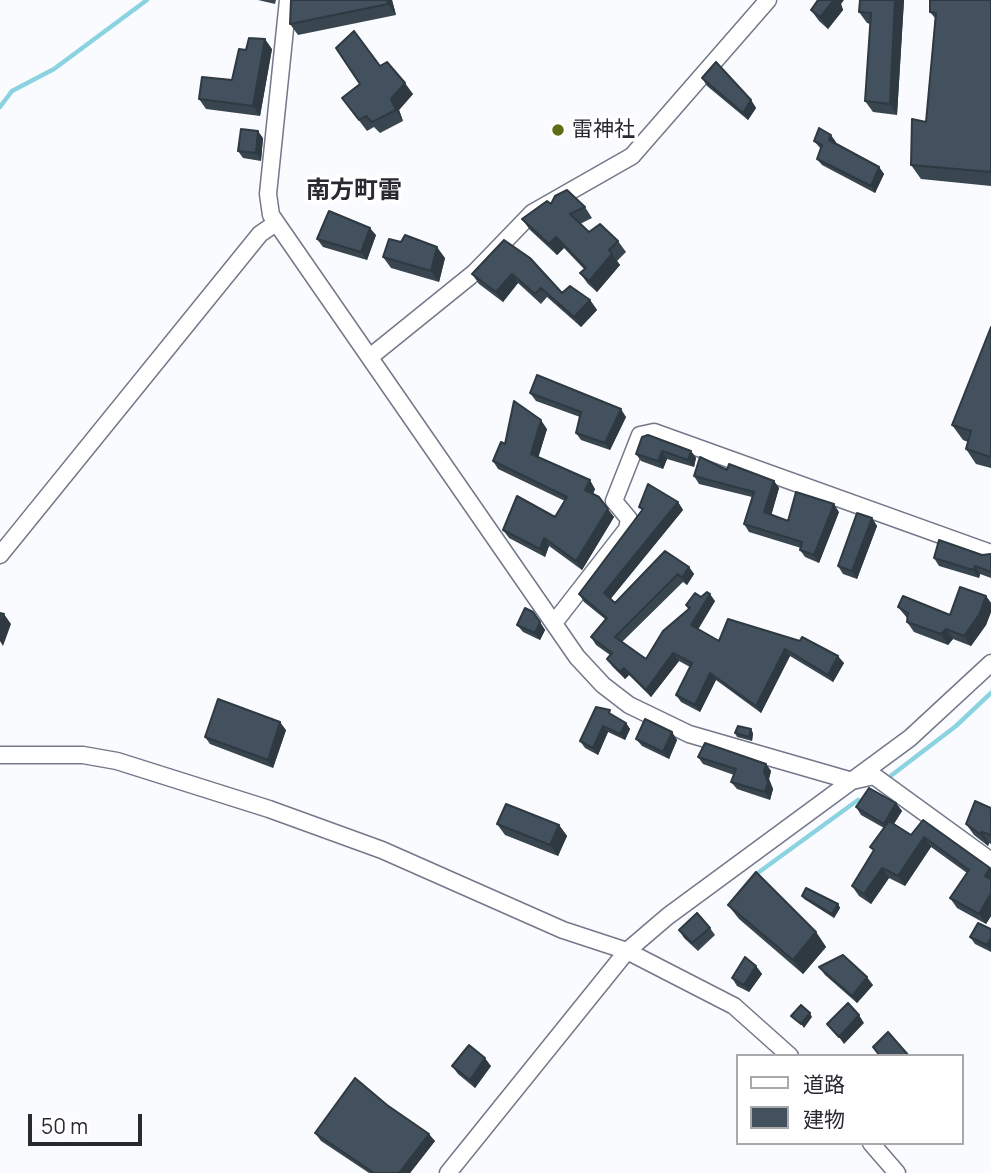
<!DOCTYPE html>
<meta charset="utf-8">
<style>
body{margin:0}
#map{position:relative;width:991px;height:1173px;overflow:hidden;background:#fafbff;font-family:Manrope,"Noto Sans JP",sans-serif}
canvas{display:block}
.legend{position:absolute;left:736px;top:1054px;width:228px;height:91px;box-sizing:border-box;background:#fff;border:2px solid #a9a9ad;margin:0;padding:9px 12px;list-style:none;font-size:21px;color:#282931}
.legend li{display:flex;align-items:center;gap:14px;height:35px}
.legend b{width:35px;border:2px solid #a9a9ad}
.scale{position:absolute;left:28px;top:1114px;width:114px;height:32px;box-sizing:border-box;border:4px solid #282931;border-top:0;padding-left:9px;font-size:21px;line-height:24px;white-space:nowrap;color:#282931;-webkit-text-stroke:5px #fff;paint-order:stroke}
</style>
<div id="map">
<canvas width="991" height="1173"></canvas>
<ul class="legend">
<li><b style="height:9px;background:#fff"></b>道路</li>
<li><b style="height:19px;background:#42515d"></b>建物</li>
</ul>
<div class="scale">50 m</div>
</div>
<script>
const g = document.querySelector('canvas').getContext('2d');
g.lineJoin = 'round';
const poly = rows => new Path2D(rows.map(r => 'M' + r).join(''));
function stroke(path, color, width, dash) { g.strokeStyle = color; g.lineWidth = width; g.lineCap = dash ? 'butt' : 'round'; g.setLineDash(dash || []); g.stroke(path); }
function fillPath(path, color) { g.fillStyle = color; g.fill(path, 'evenodd'); }
function write(font, color, halo, rows, align = 'center') {
  g.font = font + ' Manrope,"Noto Sans JP",sans-serif'; g.lineWidth = 7; g.setLineDash([]); g.textBaseline = 'middle'; g.strokeStyle = halo; g.fillStyle = color; for (const [text, x, y, turn = 0] of rows) {
    g.save(); g.translate(x, y); g.rotate((+turn || 0) * Math.PI / 180); g.textAlign = isNaN(turn) ? turn : align; if (halo) g.strokeText(text, 0, 0); g.fillText(text, 0, 0); g.restore();
  }
}
const stream = poly([
 [0,107,12,91,54,69,147,0],
 [888,778,956,726,991,693],
 [755,875,858,800]
]);
const minor = poly([
 [288,0,268,194,271,215,577,657,603,685,629,705,689,734,852,781,874,776,991,861],
 [370,357,474,273,532,213,632,156,768,0],
 [0,555,260,234,276,223],
 [554,623,627,529,629,519,614,501,640,435,654,432,991,553],
 [0,755,83,755,117,761,269,809,382,850,563,930,627,951,734,1006,790,1056],
 [871,1143,897,1173],
 [448,1173,627,951,668,916,910,738,991,663]
]);
const wall = poly([
 [258,0,276,0,275,4],
 [291,0,392,0,396,15,298,35,290,24],
 [860,0,904,0,897,115,873,112,865,101,870,24,867,23,859,12],
 [991,0,991,186,921,179,911,165,926,122,935,18,930,12],
 [841,4,843,10,828,29,819,21,811,10],
 [272,49,260,116,206,109,199,99,232,80,246,50],
 [380,66,413,94,399,110,403,121,380,133,374,127,367,131,342,98,360,84],
 [702,78,751,100,756,108,748,120,707,86],
 [263,138,261,161,243,158,238,151],
 [814,141,836,142,835,143,879,167,884,174,875,193,822,165,817,159,821,149],
 [551,204,585,207,592,218,580,224,589,232,618,241,626,252,617,261,620,265,597,292,588,284,580,273,584,269,564,248,557,255,530,230,522,219],
 [376,235,367,260,323,247,317,239],
 [504,240,562,293,590,300,597,310,581,327,547,297,541,304,518,283,503,302,479,284,472,274],
 [383,257,445,258,439,282,391,268],
 [991,327,991,468,976,464,966,449,968,442,963,440,952,425],
 [530,393,626,417,610,450,581,440,576,433,580,417,536,401],
 [547,429,538,457,595,489,593,494,614,517,582,570,549,546,545,557,509,538,503,530,555,517,565,501,498,469,493,461,505,444],
 [642,437,691,451,696,458,694,467,667,459,663,469,641,461,636,454],
 [727,470,774,481,779,488,771,515,788,521,839,512,819,563,805,557,800,550,801,548,749,532,744,524,752,497,699,484,694,476],
 [678,502,683,510,610,599,615,603,689,567,694,574,687,585,683,582,622,642,646,659,688,609,686,605,701,597,715,601,698,629,719,641,728,619,844,663,833,682,790,656,761,713,716,680,700,712,681,702,676,695,690,667,679,661,651,697,629,675,625,679,612,666,607,659,610,655,596,645,591,637,605,619,584,602,579,594,642,510,639,507],
 [872,518,877,526,857,579,843,574,838,566],
 [991,554,991,578,980,574,979,578,939,566,934,558],
 [986,596,991,603,991,612,986,625,971,646,953,639,948,645,914,632,907,622,907,618,898,607,950,615],
 [533,612,545,630,540,640,523,632,517,625],
 [615,717,626,723,630,729,625,740,608,732,598,755,585,748,580,741],
 [286,730,273,768,210,744,205,737],
 [672,732,677,740,669,759,642,746,636,739],
 [735,733,753,733,752,741,737,737],
 [698,757,766,764,771,771,769,779,773,789,770,800,737,789,731,782,734,775,703,764],
 [896,803,902,811,894,824,911,835,923,820,990,868,991,916,986,924,957,908,950,898,967,873,931,847,905,886,889,878,871,904,859,896,852,886,874,851,870,847,884,828,861,815,856,807],
 [991,808,991,844,989,843,988,846,974,835,966,824],
 [497,824,559,825,567,836,558,856,505,835],
 [802,896,838,904,840,908,834,918,804,899],
 [728,905,816,932,826,947,803,974,739,919],
 [710,928,715,935,698,951,684,938,679,930],
 [991,929,991,952,975,944,970,937],
 [756,966,762,974,749,992,737,986,732,978],
 [819,967,873,985,857,1003,825,975],
 [452,1066,491,1066,475,1088,458,1074],
 [387,1105,435,1141,410,1173,369,1173,321,1141,315,1133]
]);
const shadedWall = poly([
 [387,0,392,0,396,15,388,4],
 [834,0,844,0,841,4,843,10,828,29,820,17],
 [895,0,904,0,897,115,890,104],
 [265,39,272,49,260,116,253,106],
 [405,83,413,94,399,110,403,121,396,110,391,99],
 [751,100,756,108,748,120,743,113],
 [258,131,263,138,261,161,256,153],
 [831,135,836,142,834,147,829,140],
 [879,167,884,174,875,193,871,186],
 [370,228,376,235,367,260,361,252],
 [556,237,564,248,557,255,549,244],
 [437,247,445,258,439,282,431,271],
 [612,254,620,265,597,292,589,281],
 [512,274,518,283,503,302,496,292],
 [590,300,597,310,581,327,574,317],
 [621,409,626,417,610,450,605,443],
 [541,420,547,429,537,462,531,454],
 [662,451,667,459,663,469,658,461],
 [691,451,696,458,694,467,688,460],
 [590,480,595,489,591,498,585,490],
 [774,481,779,488,770,520,764,512],
 [678,502,683,510,609,601,604,593],
 [834,504,839,512,819,563,814,555],
 [608,509,614,517,582,570,576,561],
 [872,518,877,526,857,579,852,571],
 [544,538,549,546,545,557,540,549],
 [975,566,980,574,979,578,973,570],
 [689,567,694,574,687,585,682,578],
 [710,594,715,601,696,633,691,625],
 [986,596,991,603,991,612,986,625,971,646,964,636],
 [4,614,11,624,3,646,0,641,0,625],
 [540,622,545,630,540,640,535,633],
 [946,629,953,639,948,645,941,634],
 [785,649,790,656,761,713,756,706],
 [673,653,679,661,651,697,646,690],
 [838,656,844,663,833,682,828,675],
 [624,668,629,675,625,679,620,672],
 [710,673,716,680,700,712,695,705],
 [280,722,286,730,273,768,268,760],
 [626,723,630,729,625,740,620,734],
 [603,726,608,732,598,755,593,748],
 [751,729,753,733,752,741,749,737],
 [672,732,677,740,669,759,663,752],
 [766,764,771,771,769,779,773,789,770,800,765,792,764,772],
 [896,803,902,811,889,831,884,824],
 [559,825,567,836,558,856,550,845],
 [982,832,989,843,988,846,980,834],
 [924,837,931,847,905,886,898,876],
 [882,868,889,878,871,904,864,894],
 [990,868,991,869,991,885,985,876],
 [990,895,991,897,991,916,986,924,979,914],
 [838,904,840,908,834,918,832,914],
 [816,932,826,947,803,974,793,960],
 [991,938,991,951,987,945],
 [756,966,762,974,749,992,744,985],
 [867,977,873,985,857,1003,852,996],
 [810,1013,812,1017,804,1028,801,1024],
 [859,1015,864,1023,844,1044,839,1037],
 [485,1058,491,1066,475,1088,470,1080],
 [429,1134,435,1141,410,1173,399,1173]
]);
const building = poly([
 [291,0,387,0,388,4,290,24,291,0],
 [818,0,834,0,820,17,811,10,818,0],
 [860,0,895,0,890,104,865,101,871,13,859,12,860,0],
 [930,0,991,0,991,172,911,165,912,119,926,122,936,13,930,12,930,0],
 [354,31,380,66,387,62,405,83,391,99,396,110,372,122,366,116,359,120,342,98,360,84,336,48,354,31],
 [249,38,265,39,253,106,199,99,202,77,232,80,239,49,246,50,249,38],
 [716,62,751,100,743,113,702,78,716,62],
 [819,128,831,135,829,140,879,167,871,186,817,159,822,145,814,141,819,128],
 [241,129,258,131,256,153,238,151,241,129],
 [567,190,585,207,570,214,589,232,600,224,618,241,609,250,612,254,589,281,580,273,586,268,556,237,549,244,522,219,547,201,551,204,555,196,567,190],
 [329,211,370,228,361,252,317,239,329,211],
 [405,235,437,247,431,271,383,257,389,239,401,242,405,235],
 [504,240,530,258,562,293,570,286,590,300,574,317,541,288,535,294,512,274,496,292,472,274,504,240],
 [991,327,991,457,966,449,971,431,952,425,991,327],
 [537,375,621,409,605,443,576,433,581,412,530,393,537,375],
 [514,401,541,420,531,454,590,480,585,490,599,497,608,509,576,561,544,538,540,549,503,530,517,496,555,517,567,497,493,461,501,442,505,444,514,401],
 [648,435,691,451,688,460,662,451,658,461,636,454,642,437,648,435],
 [700,457,727,470,729,464,774,481,764,512,788,521,796,492,834,504,814,555,800,550,802,542,744,524,754,492,694,476,700,457],
 [648,484,678,502,604,593,615,603,665,551,689,567,682,578,678,574,615,637,646,659,663,631,690,608,686,605,695,593,701,597,707,592,710,594,691,625,719,641,728,619,800,641,802,637,838,656,828,675,785,649,756,706,710,673,695,705,676,695,692,663,673,653,646,690,624,668,620,672,607,659,612,653,591,637,607,618,579,594,643,509,639,507,648,484],
 [857,513,872,518,852,571,838,566,857,513],
 [939,540,982,555,991,554,991,572,975,566,973,570,934,558,939,540],
 [960,587,986,596,979,615,964,636,946,629,941,634,907,622,908,613,898,607,903,596,950,615,960,587],
 [525,608,533,612,540,622,535,633,517,625,525,608],
 [0,613,4,614,0,625,0,613],
 [218,699,280,722,268,760,205,737,218,699],
 [596,707,610,710,609,713,626,723,620,734,603,726,593,748,580,741,596,707],
 [645,719,672,732,663,752,636,739,645,719],
 [738,726,751,729,749,737,735,733,738,726],
 [705,743,766,764,764,772,768,782,765,792,731,782,736,769,698,757,705,743],
 [869,788,896,803,884,824,856,807,869,788],
 [975,801,991,808,991,835,982,832,980,834,966,824,975,801],
 [506,804,559,825,550,845,497,824,506,804],
 [923,820,990,868,985,876,991,879,991,896,990,895,979,914,950,898,969,870,924,837,898,876,882,868,864,894,852,886,874,850,870,847,889,821,911,835,923,820],
 [756,872,816,932,793,960,728,905,756,872],
 [806,888,838,904,832,914,802,896,806,888],
 [697,913,710,928,692,943,679,930,697,913],
 [978,923,991,929,991,938,987,945,970,937,978,923],
 [843,955,867,977,852,996,819,967,843,955],
 [745,957,756,966,744,985,732,978,745,957],
 [848,1003,859,1015,839,1037,827,1024,848,1003],
 [801,1005,810,1013,801,1024,791,1016,801,1005],
 [888,1032,909,1056,880,1056,873,1047,888,1032],
 [469,1045,485,1058,470,1080,452,1066,469,1045],
 [355,1078,387,1105,429,1134,399,1173,374,1173,315,1133,355,1078]
]);
const markers = [
 [558,130,7,"#606d17"]
];
const poiNames = [
 ["雷神社",572,130]
];
const quarterNames = [
 ["南方町雷",354,191]
];
stroke(stream, '#8cd3e1', 4.5);
stroke(minor, '#737789', 19);
stroke(minor, '#fff', 16);
fillPath(wall, '#394650');
fillPath(shadedWall, '#2e3941');
fillPath(building, '#42515d');
stroke(building, '#2e3941', 2);
for (const [x, y, r, color] of markers) { const dot = new Path2D(); dot.arc(x, y, r, 0, 2 * Math.PI); g.fillStyle = color; g.fill(dot); stroke(dot, '#fff', 2.5); }
write('21px', '#282931', '#fff', poiNames, 'left');
write('bold 24px', '#282931', '#fff', quarterNames);
</script>
